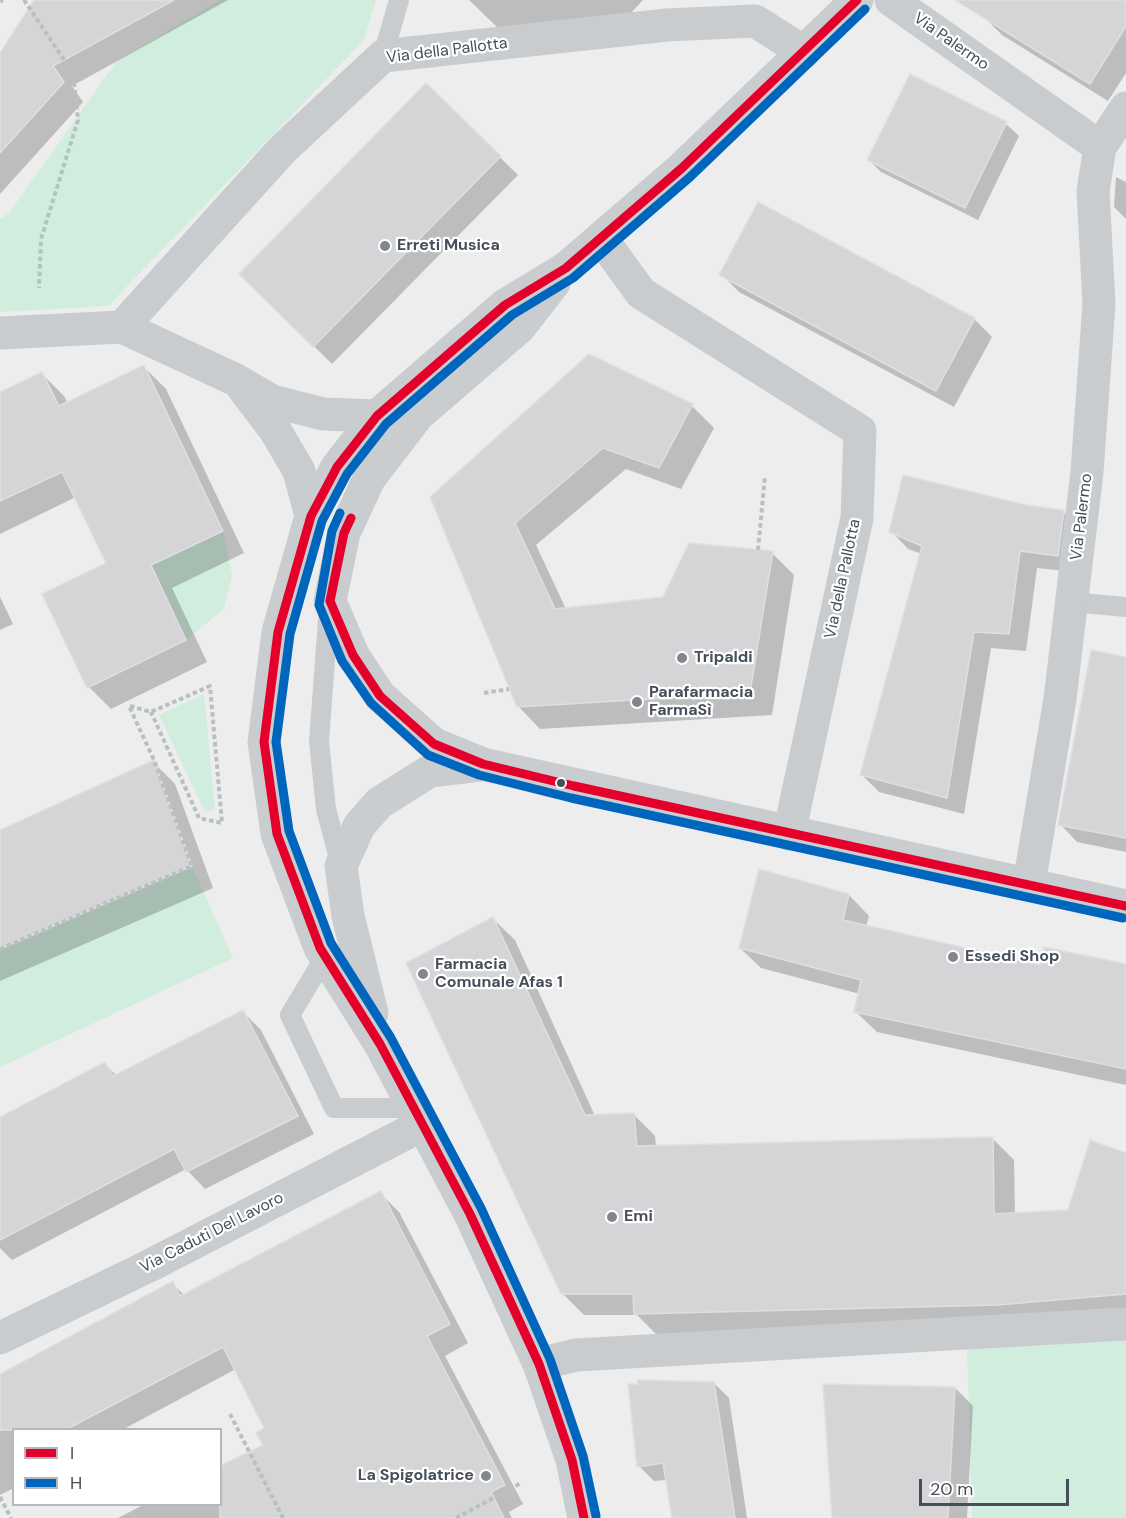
<!DOCTYPE html>
<meta charset="utf-8">
<style>
body{margin:0}
#map{position:relative;width:1126px;height:1518px;overflow:hidden;background:#eeeded;font-family:"DM Sans",sans-serif}
canvas{display:block}
.legend{position:absolute;left:12px;top:1428px;width:210px;height:78px;box-sizing:border-box;background:#fff;border:2px solid #b5b8bd;margin:0;padding:8px 10px;list-style:none;font-size:18px;color:#454e59}
.legend li{display:flex;align-items:center;gap:12px;height:30px}
.legend b{width:30px;border:2px solid #b5b8bd}
.scale{position:absolute;left:919px;top:1479px;width:150px;height:27px;box-sizing:border-box;border:3px solid #454e59;border-top:0;padding-left:8px;font-size:18px;line-height:21px;white-space:nowrap;color:#454e59;-webkit-text-stroke:4px #fff;paint-order:stroke}
</style>
<div id="map">
<canvas width="1126" height="1518"></canvas>
<ul class="legend">
<li><b style="height:8px;background:#e4002b"></b>I</li>
<li><b style="height:8px;background:#0065bd"></b>H</li>
</ul>
<div class="scale">20 m</div>
</div>
<script>
const g = document.querySelector('canvas').getContext('2d');
g.lineJoin = 'round';
function fillPath(path, color) { g.fillStyle = color; g.fill(path, 'evenodd'); }
const poly = rows => new Path2D(rows.map(r => 'M' + r).join(''));
function stroke(path, color, width, dash) { g.strokeStyle = color; g.lineWidth = width; g.lineCap = dash ? 'butt' : 'round'; g.setLineDash(dash || []); g.stroke(path); }
function write(font, color, halo, rows, align = 'center') {
  g.font = font + ' "DM Sans",sans-serif'; g.lineWidth = 4.5; g.setLineDash([]); g.textBaseline = 'middle'; g.strokeStyle = halo; g.fillStyle = color; for (const [text, x, y, turn = 0] of rows) {
    g.save(); g.translate(x, y); g.rotate((+turn || 0) * Math.PI / 180); g.textAlign = isNaN(turn) ? turn : align; if (halo) g.strokeText(text, 0, 0); g.fillText(text, 0, 0); g.restore();
  }
}
const green = poly([
 [220,0,376,0,364,40,108,306,0,312,0,219,9,213,117,61],
 [223,531,232,575,224,609,186,640,151,565],
 [204,694,215,809,205,812,159,715],
 [192,866,233,958,0,1067,0,949],
 [1110,1338,1126,1341,1126,1518,972,1518,967,1348]
]);
const shadow = poly([
 [36,0,228,0,72,86,83,102,0,194,0,56],
 [469,0,643,0,617,28,498,28],
 [994,0,1126,0,1126,73,1108,101,1002,35,984,17],
 [910,76,1006,124,1019,136,978,220,881,172,869,160],
 [426,85,518,175,332,364,241,274],
 [1116,177,1126,182,1126,219,1114,207],
 [721,274,974,319,992,337,954,407,739,292],
 [144,367,166,389,244,553,172,588,207,662,111,709,89,687,108,564,76,497,0,534,0,394,42,374,64,396,68,404],
 [692,406,714,428,681,489,626,469,536,545,566,609,664,599,772,553,794,575,772,715,540,729,518,706,431,497],
 [1026,507,1063,512,1080,529,1075,572,1037,568,1026,651,991,648,964,814,879,792,862,775,922,554,908,549,891,531],
 [0,597,13,624,0,630],
 [1126,659,1126,852,1077,842,1060,824],
 [153,762,175,784,213,888,0,981,0,832],
 [849,895,869,916,866,927,1041,966,1126,966,1126,1085,877,1032,856,1012,860,994,761,968,740,948],
 [493,919,515,940,595,1116,633,1114,655,1136,656,1147,992,1138,1014,1160,1015,1215,1069,1211,1126,1155,1126,1317,657,1335,637,1315,584,1315,562,1293],
 [243,1012,261,1030,314,1134,205,1189,186,1169,12,1260,0,1248,0,1119,105,1064,117,1076],
 [380,1193,399,1212,468,1343,445,1356,523,1504,509,1512,512,1518,118,1518,145,1504,220,1504,265,1446,266,1429,236,1369,122,1430,14,1430,14,1488,0,1495,0,1375,172,1283,185,1296],
 [714,1383,729,1398,747,1518,673,1518,667,1480,654,1481,639,1466],
 [955,1388,973,1406,967,1518,834,1518]
]);
const building = poly([
 [34,0,174,0,53,66,64,82,0,153,0,53,34,0],
 [955,0,1126,0,1126,26,1090,84,955,0],
 [910,74,1007,122,965,208,867,160,910,74],
 [426,83,501,156,313,347,239,274,426,83],
 [758,202,975,318,936,391,719,275,758,202],
 [589,354,693,404,659,468,603,448,515,523,555,609,663,597,689,543,773,551,750,693,517,707,430,497,589,354],
 [144,365,223,531,151,565,186,640,87,688,42,594,106,563,62,472,0,501,0,392,42,372,59,406,144,365],
 [903,475,1026,505,1064,510,1058,556,1020,551,1009,634,974,632,947,798,860,775,922,546,889,532,903,475],
 [1091,650,1126,657,1126,838,1058,825,1091,650],
 [154,760,192,866,0,949,0,830,154,760],
 [759,869,849,894,843,920,1040,965,1044,947,1126,964,1126,1069,854,1012,861,980,739,948,759,869],
 [493,917,585,1115,634,1113,637,1146,993,1137,994,1214,1068,1210,1090,1140,1126,1153,1126,1294,997,1305,634,1314,633,1294,561,1294,406,963,493,917],
 [243,1010,298,1116,186,1172,174,1149,0,1240,0,1117,105,1062,113,1076,243,1010],
 [381,1191,450,1324,427,1336,505,1485,491,1492,504,1518,220,1518,220,1466,263,1445,256,1433,264,1428,223,1347,65,1430,0,1430,0,1374,173,1281,180,1296,381,1191],
 [638,1380,714,1382,735,1518,672,1518,663,1463,637,1467,628,1384,638,1384,638,1380],
 [823,1384,955,1387,948,1518,832,1518,823,1384]
]);
const path = poly([
 [24,0,73,73,78,120,41,239,39,288],
 [0,1,3,0],
 [758,550,765,476],
 [484,693,509,689],
 [130,706,151,712,210,686,222,823,199,818,151,712],
 [0,949,192,866,154,760,129,706],
 [230,1414,283,1518],
 [0,1497,11,1518],
 [456,1518,521,1483]
]);
const lane = poly([
 [383,56,399,0],
 [1072,602,1126,607],
 [329,607,319,741,326,809,341,866],
 [325,957,290,1015,334,1108,412,1108]
]);
const street = poly([
 [891,0,1100,147,1093,191,1099,304,1087,472,1060,699,1029,884],
 [1100,147,1126,108],
 [601,238,641,293,860,431,857,518,789,834],
 [122,327,282,150,383,56,667,25,755,21,804,52],
 [0,333,122,327,236,380,272,401,323,414,377,416],
 [243,388,275,430,299,471,311,516],
 [0,1338,149,1266,422,1125],
 [539,1364,576,1355,1126,1324]
]);
const secondary = poly([
 [554,283,520,327,418,415,369,479,344,533,330,601,353,655,380,696,434,744,483,764,1126,906],
 [372,1013,348,916,341,866,359,826,379,803,430,771,480,765],
 [584,1518,572,1460,539,1364,470,1214,380,1044,320,948,277,834,264,742,278,632,311,516,337,467,377,416,505,305,566,268,601,238,682,168,857,0]
]);
const bus1 = poly([
 [351,518,344,533,330,601,353,655,380,696,434,744,483,764,574,786,1126,906],
 [584,1518,572,1460,539,1364,470,1214,380,1044,320,948,277,834,264,742,278,632,311,516,337,467,377,416,505,305,566,268,682,168,857,0]
]);
const bus2 = poly([
 [340,513,332,531,319,605,342,661,371,703,428,755,479,775,571,798,1123,918],
 [596,1516,583,1456,550,1359,481,1208,391,1038,331,943,289,831,276,742,290,634,322,521,347,474,386,424,512,315,573,278,690,177,865,9]
]);
const markers = [
 [385,246,6,"#80868d"],
 [682,658,6,"#80868d"],
 [637,702,6,"#80868d"],
 [561,783,5,"#454e59"],
 [953,957,6,"#80868d"],
 [423,974,6,"#80868d"],
 [612,1217,6,"#80868d"],
 [486,1476,6,"#80868d"]
];
const streetNames = [
 ["Via Palermo",951,42,35],
 ["Via della Pallotta",447,51,-7],
 ["Via Palermo",1082,517,-83],
 ["Via della Pallotta",843,579,-78],
 ["Via Caduti Del Lavoro",212,1233,-27]
];
const poiNames = [
 ["Erreti Musica",397,246],
 ["Tripaldi",694,658],
 ["Parafarmacia",649,693],
 ["FarmaSì",649,711],
 ["Essedi Shop",965,957],
 ["Farmacia",435,965],
 ["Comunale Afas 1",435,983],
 ["Emi",624,1217],
 ["La Spigolatrice",474,1476,"right"]
];
fillPath(green, '#d1edde');
fillPath(shadow, '#0003');
fillPath(building, '#d5d5d7');
stroke(building, '#dfdfe0', 1.5);
stroke(path, '#b6c2bf', 4, [4.5, 3]);
stroke(lane, '#c9ccce', 20);
stroke(street, '#c9ccce', 33);
stroke(secondary, '#cacdd0', 33);
stroke(bus1, '#e4002b', 9);
stroke(bus2, '#0065bd', 9);
for (const [x, y, r, color] of markers) { const dot = new Path2D(); dot.arc(x, y, r, 0, 2 * Math.PI); g.fillStyle = color; g.fill(dot); stroke(dot, '#fff', 2); }
write('16px', '#454e59', '#fff', streetNames);
write('bold 16px', '#454e59', '#fff', poiNames, 'left');
</script>
